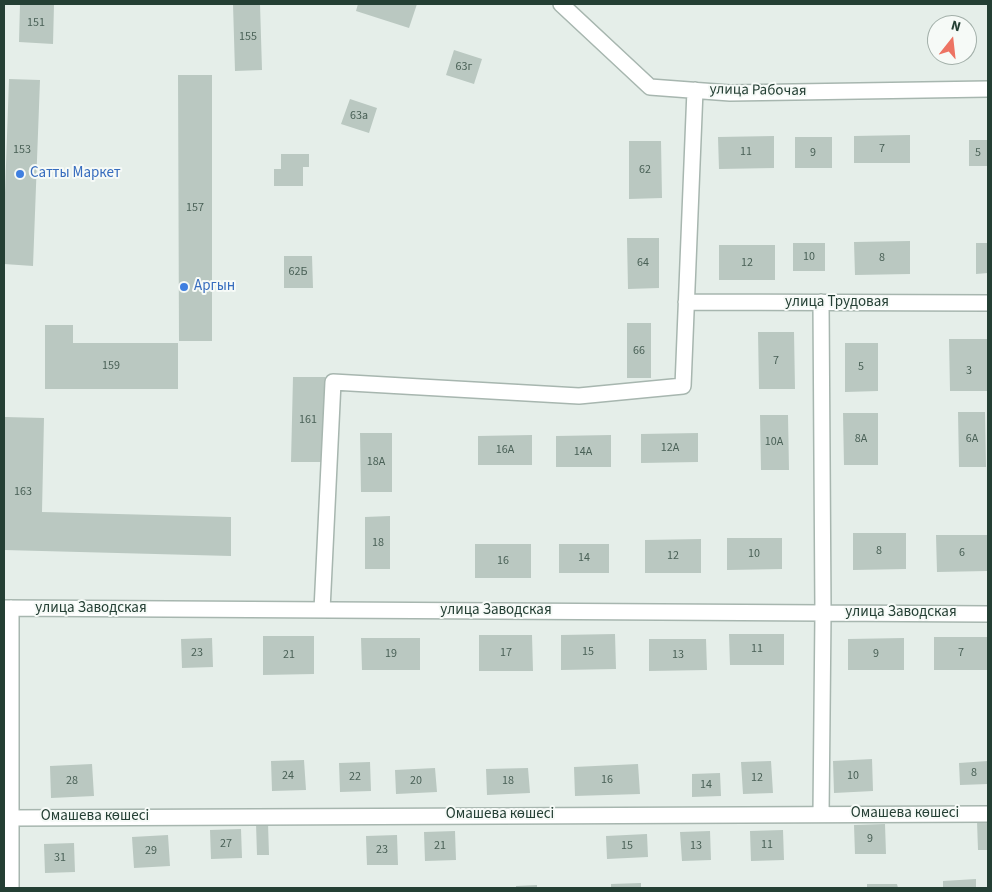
<!DOCTYPE html>
<meta charset="utf-8">
<style>
body{margin:0}
#map{position:relative;width:992px;height:892px;overflow:hidden;background:#e5eee9;font-family:"Source Sans 3",sans-serif}
canvas{display:block}
.frame{position:absolute;inset:0;border:5px solid #243f34;pointer-events:none}
.north{position:absolute;left:927px;top:15px;width:50px;height:50px;box-sizing:border-box;background:#f6faf7;border:1px solid #a2afa9;border-radius:50%;rotate:16deg;font-size:14px;font-weight:700;line-height:20px;text-align:center;color:#243f34}
.north::after{content:'';display:block;margin:auto;width:18px;height:22px;background:#ed7363;clip-path:polygon(50% 0,100% 100%,50% 72%,0 100%)}
</style>
<div id="map">
<canvas width="992" height="892"></canvas>
<div class="frame"></div>
<div class="north">N</div>
</div>
<script>
const g = document.querySelector('canvas').getContext('2d');
g.lineJoin = 'round';
function fillPath(path, color) { g.fillStyle = color; g.fill(path, 'evenodd'); }
const poly = rows => new Path2D(rows.map(r => 'M' + r).join(''));
function stroke(path, color, width, dash) { g.strokeStyle = color; g.lineWidth = width; g.lineCap = dash ? 'butt' : 'round'; g.setLineDash(dash || []); g.stroke(path); }
function write(font, color, halo, rows, align = 'center') {
  g.font = font + ' "Source Sans 3",sans-serif'; g.lineWidth = 4; g.setLineDash([]); g.textBaseline = 'middle'; g.strokeStyle = halo; g.fillStyle = color; for (const [text, x, y, turn = 0] of rows) {
    g.save(); g.translate(x, y); g.rotate((+turn || 0) * Math.PI / 180); g.textAlign = isNaN(turn) ? turn : align; if (halo) g.strokeText(text, 0, 0); g.fillText(text, 0, 0); g.restore();
  }
}
const building = poly([
 [20,4,54,4,53,44,19,42],
 [233,4,260,4,262,70,235,71],
 [358,4,417,4,409,28,356,11],
 [454,50,482,59,474,84,446,75],
 [178,75,212,75,212,341,179,341],
 [9,79,40,80,33,266,4,264,4,221],
 [350,99,377,108,369,133,341,124],
 [910,135,910,163,854,163,854,136],
 [774,136,774,168,719,169,718,137],
 [795,137,832,137,832,168,795,168],
 [969,140,988,140,988,166,969,166],
 [629,141,661,141,662,198,629,199],
 [281,154,309,154,309,167,303,167,303,186,274,186,274,169,281,169],
 [627,238,659,238,659,288,628,289],
 [910,241,910,274,855,275,854,242],
 [793,243,825,243,825,271,793,271],
 [976,243,988,243,988,273,976,274],
 [719,245,775,245,775,280,719,280],
 [284,256,312,256,313,288,284,288],
 [627,323,651,323,651,378,627,378],
 [45,325,73,325,73,343,178,343,178,389,45,389],
 [758,332,794,332,795,389,759,389],
 [949,339,988,339,988,391,950,391],
 [845,343,878,343,878,391,845,392],
 [293,377,325,377,323,462,291,462],
 [958,412,985,412,986,467,959,467],
 [843,413,878,413,878,465,844,465],
 [760,415,788,415,789,470,761,470],
 [5,417,44,418,42,512,231,517,231,556,4,550],
 [360,433,392,433,392,492,361,492],
 [698,433,698,462,641,463,641,434],
 [532,435,532,465,478,465,478,436],
 [611,435,611,467,556,467,556,436],
 [390,516,390,569,365,569,365,517],
 [853,533,906,533,906,569,853,570],
 [936,535,987,535,987,571,937,572],
 [727,538,782,538,782,569,727,570],
 [701,539,701,573,645,573,645,540],
 [475,544,531,544,531,578,475,578],
 [559,544,609,544,609,573,559,573],
 [615,634,616,669,561,670,561,635],
 [729,634,784,634,784,665,730,665],
 [479,635,532,635,533,671,479,671],
 [263,636,314,636,314,674,263,675],
 [934,637,987,637,987,670,934,670],
 [212,638,213,667,182,668,181,639],
 [361,638,420,638,420,670,362,670],
 [904,638,904,670,848,670,848,639],
 [649,639,706,639,707,670,649,671],
 [872,759,873,791,834,793,833,761],
 [304,760,306,790,272,791,271,761],
 [771,761,773,793,743,794,741,762],
 [988,761,988,784,960,785,959,763],
 [370,762,371,791,340,792,339,763],
 [92,764,94,796,51,798,50,766],
 [638,764,640,794,575,796,574,767],
 [435,768,437,792,396,794,395,770],
 [528,768,530,793,487,795,486,769],
 [720,773,721,796,692,797,692,774],
 [977,821,988,821,988,850,978,850],
 [256,823,268,823,269,855,257,855],
 [885,824,886,854,855,854,854,825],
 [241,829,242,858,211,859,210,830],
 [783,830,784,860,751,861,750,831],
 [455,831,456,860,425,861,424,832],
 [710,831,711,860,682,861,680,832],
 [647,834,648,857,607,859,606,836],
 [168,835,170,866,134,868,132,837],
 [397,835,398,865,367,865,366,836],
 [74,843,75,872,45,873,44,844],
 [976,879,976,888,943,888,943,881],
 [641,883,641,888,611,888,611,884],
 [867,884,897,884,898,888,867,888],
 [537,885,537,888,516,888,516,886]
]);
const street = poly([
 [561,4,650,87,730,93,988,89],
 [686,302,988,303],
 [821,302,823,613,821,814],
 [4,608,988,614],
 [11,608,11,888],
 [322,610,333,382,579,396,683,386,695,90],
 [11,818,988,814]
]);
const markers = [
 [20,174,5,"#3f7fe0"],
 [184,287,5,"#3f7fe0"]
];
const numberNames = [
 ["151",36,23],
 ["155",248,37],
 ["63г",464,67],
 ["63а",359,116],
 ["7",882,149],
 ["153",22,150],
 ["11",746,152],
 ["9",813,153],
 ["5",978,153],
 ["62",645,170],
 ["157",195,208],
 ["10",809,257],
 ["8",882,258],
 ["64",643,263],
 ["12",747,263],
 ["62Б",298,272],
 ["66",639,351],
 ["7",776,361],
 ["159",111,366],
 ["5",861,367],
 ["3",969,371],
 ["161",308,420],
 ["8А",861,439],
 ["6А",972,439],
 ["10А",774,442],
 ["12А",670,448],
 ["16А",505,450],
 ["14А",583,452],
 ["18А",376,462],
 ["163",23,492],
 ["18",378,543],
 ["8",879,551],
 ["6",962,553],
 ["10",754,554],
 ["12",673,556],
 ["14",584,558],
 ["16",503,561],
 ["11",757,649],
 ["15",588,652],
 ["23",197,653],
 ["17",506,653],
 ["7",961,653],
 ["19",391,654],
 ["9",876,654],
 ["21",289,655],
 ["13",678,655],
 ["8",974,773],
 ["24",288,776],
 ["10",853,776],
 ["22",355,777],
 ["12",757,778],
 ["16",607,780],
 ["28",72,781],
 ["20",416,781],
 ["18",508,781],
 ["14",706,785],
 ["9",870,839],
 ["27",226,844],
 ["11",767,845],
 ["21",440,846],
 ["15",627,846],
 ["13",696,846],
 ["23",382,850],
 ["29",151,851],
 ["31",60,858]
];
const streetNames = [
 ["улица Рабочая",758,91,1],
 ["улица Трудовая",837,303],
 ["улица Заводская",91,609],
 ["улица Заводская",496,611],
 ["улица Заводская",901,613],
 ["Омашева көшесі",905,814],
 ["Омашева көшесі",500,815],
 ["Омашева көшесі",95,817]
];
const shopNames = [
 ["Сатты Маркет",30,174],
 ["Аргын",194,287]
];
fillPath(building, '#bac8c1');
stroke(street, '#a7b6af', 18);
stroke(street, '#fff', 15);
for (const [x, y, r, color] of markers) { const dot = new Path2D(); dot.arc(x, y, r, 0, 2 * Math.PI); g.fillStyle = color; g.fill(dot); stroke(dot, '#f6faf7', 2); }
write('12px', '#4a6157', null, numberNames);
write('15px', '#243f34', '#f6faf7', streetNames);
write('15px', '#366cbe', '#f6faf7', shopNames, 'left');
</script>
